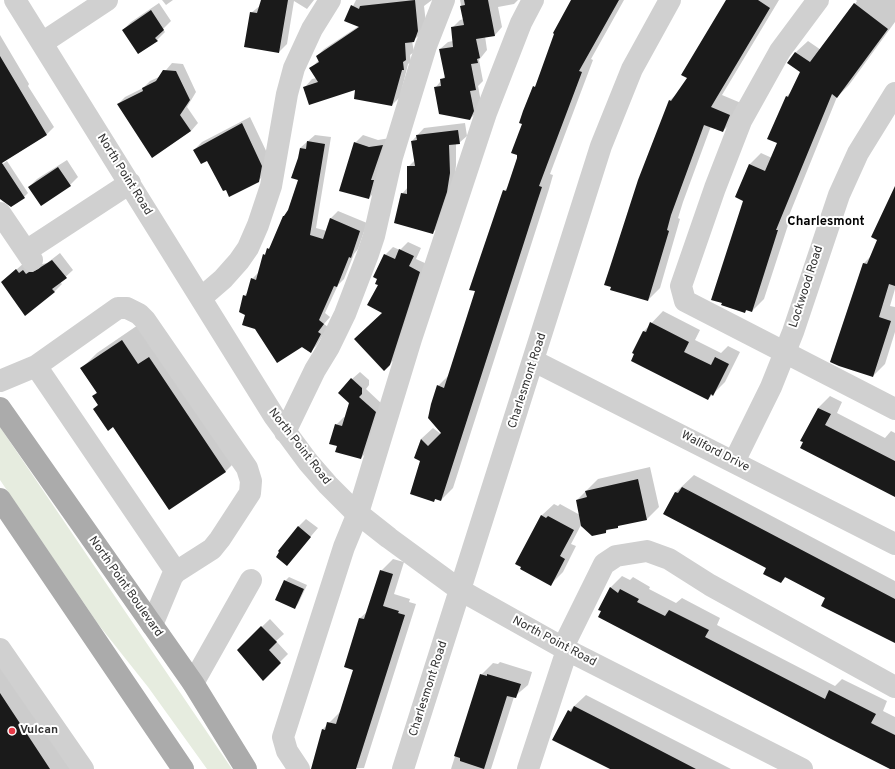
<!DOCTYPE html>
<style>
body{margin:0}
canvas{display:block;background:#fff}
</style>
<canvas width="895" height="769"></canvas>
<script>
const g = document.querySelector('canvas').getContext('2d');
g.lineJoin = 'round';
function fillPath(path, color) { g.fillStyle = color; g.fill(path, 'evenodd'); }
const poly = rows => new Path2D(rows.map(r => 'M' + r).join(''));
function stroke(path, color, width, dash) { g.strokeStyle = color; g.lineWidth = width; g.lineCap = dash ? 'butt' : 'round'; g.setLineDash(dash || []); g.stroke(path); }
function write(font, color, halo, rows, align = 'center') {
  g.font = font + ' Overpass,sans-serif'; g.lineWidth = 4; g.setLineDash([]); g.textBaseline = 'middle'; g.strokeStyle = halo; g.fillStyle = color; for (const [text, x, y, turn = 0] of rows) {
    g.save(); g.translate(x, y); g.rotate((+turn || 0) * Math.PI / 180); g.textAlign = isNaN(turn) ? turn : align; if (halo) g.strokeText(text, 0, 0); g.fillText(text, 0, 0); g.restore();
  }
}
const green = poly([
 [0,427,232,769,207,769,148,687,98,624,0,480]
]);
const shadow = poly([
 [162,0,173,0,166,5],
 [262,0,314,0,307,9,294,1,287,44,279,52,251,13,261,5],
 [356,0,432,0,424,6,426,23,421,34,412,41,414,52,410,55,411,62,408,64,400,97,392,105,356,88,305,87,312,79,317,78,310,69,319,60,317,56,324,49,359,26,346,20],
 [460,0,518,0,514,4,498,7,502,27,495,35,485,36,487,50,479,60,483,81,478,86,481,102,478,111,470,119,435,88,445,76,440,49,448,42,453,41,452,28,460,20,464,19],
 [572,0,624,0,591,59,593,60,550,174,553,175,549,189,453,488,441,500,436,498,434,501,422,460,415,458,421,439,433,428,441,434,442,433,438,386,450,374,476,291,504,191,509,186,518,158,523,124,521,123,556,34],
 [727,0,779,0,722,95,741,103,735,119,723,131,711,126,683,202,678,218,680,219,660,288,648,300,669,101,680,91,688,78],
 [856,0,895,0,895,22,849,85,837,97,788,218,790,219,764,299,752,311,747,310,745,312,745,200,749,165,761,153,772,158,779,143,786,97,791,92,801,72,789,63,796,52,808,41,821,50,857,1],
 [159,3,171,21,163,29,165,32,157,40,123,30,131,22],
 [0,35,29,84,28,86,54,127,47,134,17,153,0,127],
 [172,63,183,64,196,92,187,107,198,123,191,131,152,157,118,104,125,97,143,88,150,81,161,76],
 [250,117,269,157,266,173,258,181,207,160,194,150,202,142],
 [465,123,467,136,459,143,456,143,456,165,454,184,440,226,432,233,402,194,408,187,408,167,415,160,412,141,424,128],
 [315,135,331,137,316,228,327,231,331,218,338,211,367,223,358,249,354,254,344,279,338,285,325,313,330,317,324,324,328,327,317,345,310,352,246,314,244,296,248,292,252,279,260,271,264,255,272,244,284,216,288,212,299,179,300,148],
 [363,135,378,140,390,138,377,190,369,198,355,143],
 [67,160,78,177,70,185,29,187,37,179],
 [7,161,28,193,24,197,0,197,0,166],
 [895,188,895,289,890,306,895,307,895,332,885,364,873,376,863,264,872,255,879,240],
 [408,242,421,248,416,259,427,264,397,357,384,370,383,313,378,279,375,277,385,255,393,247,400,250],
 [60,253,73,270,60,282,62,284,54,292,2,282,24,263,38,265,47,263],
 [663,311,700,330,695,340,721,353,728,346,740,352,725,382,708,399,633,353,644,331],
 [138,325,242,455,226,471,169,509,93,397,97,392,81,369,97,353],
 [360,372,369,380,369,385,366,389,383,405,369,450,361,458,338,445,336,425,344,417,346,418,350,403,352,379],
 [830,396,842,402,837,413,885,438,891,431,895,433,895,496,801,448,818,408],
 [650,467,659,507,647,519,620,524,617,527,609,528,606,532,581,525,571,544,576,546,563,572,551,584,541,516,554,504,558,506,560,504,580,515,577,500,598,479],
 [694,475,895,581,895,643,822,606,826,598,786,577,781,582,768,567,665,514,676,492],
 [306,519,318,528,287,564,298,527],
 [393,559,404,562,394,594,410,599,409,602,416,604,364,768,312,769,323,729,341,711,355,670,345,667,360,618,368,611,381,571],
 [622,576,630,580,633,577,650,587,649,589,676,603,682,598,720,618,717,625,835,686,842,679,887,701,883,711,895,717,895,769,599,617,610,588],
 [289,577,307,585,298,604,294,608,285,581],
 [270,619,284,634,276,641,288,654,263,679,238,650],
 [0,654,76,769,0,769],
 [500,662,532,672,528,685,514,697,491,769,451,769,481,675,493,663,498,664],
 [586,695,731,769,611,769,569,711]
]);
const building = poly([
 [261,0,288,0,279,53,244,47,250,12,257,13],
 [415,0,418,31,414,42,405,43,406,60,403,62,404,70,402,70,392,106,354,99,355,90,309,105,303,87,318,82,309,68,319,62,316,56,359,27,344,21,351,5,359,9,360,6],
 [464,0,488,0,495,36,476,39,480,58,477,59,478,63,471,64,476,90,470,91,474,111,470,120,439,114,434,87,441,86,440,79,445,78,439,49,453,47,451,27,464,25,460,6,465,5],
 [571,0,619,0,579,71,582,72,539,186,542,187,537,202,441,501,435,499,434,502,410,494,420,461,414,458,421,439,428,446,441,433,428,418,431,404,437,385,444,388,475,291,469,290,503,190,506,191,517,158,517,155,511,153,522,124,519,123,523,111,533,86,535,87,554,34,553,33],
 [726,0,758,0,770,8,711,107,730,115,723,132,704,125,671,215,667,230,669,231,648,301,610,290,611,287,604,285,609,270,638,180,669,100,671,101,687,78,681,75],
 [854,3,888,29,837,98,832,94,776,230,778,230,752,312,746,310,745,313,721,305,722,303,711,300,743,201,735,197,749,164,765,171,777,143,767,139,786,96,788,97,800,72,787,63,795,52,810,62],
 [151,10,164,30,155,38,158,41,138,54,122,30],
 [0,56,47,135,2,163,25,198,11,207,0,199],
 [163,70,176,71,190,100,180,115,191,131,152,158,117,104,143,91,142,88,156,81],
 [242,123,262,166,259,182,229,197,226,190,223,191,207,161,201,164,193,150],
 [458,130,460,144,449,145,450,173,447,192,433,234,394,223,401,193,407,194,407,166,415,166,411,141,417,140,416,135],
 [307,141,325,144,310,235,323,239,330,218,360,231,351,258,349,257,337,287,334,286,319,320,324,324,318,332,321,334,311,353,302,347,277,363,255,329,242,325,245,315,239,312,243,295,246,296,251,278,256,280,263,254,265,255,267,248,269,249,283,216,284,216,288,210,298,180,291,178,298,158,300,148,306,149],
 [354,142,369,147,383,145,371,180,374,180,369,199,339,191],
 [58,167,71,186,41,206,28,187],
 [895,186,895,286,889,284,879,317,891,321,873,377,839,366,830,362,863,263,867,264,877,240,871,237],
 [399,249,414,256,409,266,420,272,390,365,384,371,354,339,382,313,367,305,378,285,375,284,377,279,373,277,384,254,395,259],
 [52,260,67,278,52,289,55,292,25,316,1,282,16,269,19,273,23,270,26,274,29,272,33,272],
 [650,322,689,342,684,352,711,365,715,357,729,364,713,396,711,394,708,400,631,361,634,354,632,353,643,331,646,332],
 [122,340,138,364,149,357,226,472,169,510,113,427,108,431,93,409,98,405,92,396,97,393,80,368],
 [351,378,362,388,362,394,359,397,376,412,361,459,335,452,337,446,329,444,335,424,342,426,349,403,338,393],
 [818,408,831,414,825,425,895,461,895,497,800,448,803,442,800,441],
 [638,479,647,520,618,526,618,528,606,530,606,533,592,536,581,526,576,500,587,497,585,491],
 [682,487,895,599,895,643,821,606,825,598,785,577,781,583,763,574,766,568,663,514,675,492,678,493],
 [541,515,546,518,548,516,574,530,560,556,565,559,551,586,520,569,521,567,515,564],
 [298,526,311,537,287,566,276,557,279,552,278,551],
 [380,570,393,574,383,606,399,611,398,613,405,615,356,769,311,769,322,729,325,730,327,722,336,724,353,670,344,667,359,618,364,619],
 [284,580,304,589,295,609,275,600],
 [610,587,618,593,620,589,639,599,637,602,665,616,669,610,709,630,705,637,825,699,829,690,876,714,871,723,895,735,895,769,890,769,831,739,598,617,601,611,598,610],
 [261,626,277,642,269,650,281,663,263,681,237,650],
 [480,674,487,676,487,674,521,684,516,698,507,696,484,769,460,761,460,758,454,756],
 [0,693,50,769,0,769],
 [574,706,613,726,696,769,610,769,552,740,568,710,571,712]
]);
const minor = poly([
 [15,0,274,416,308,462,328,485,351,508,389,538,460,590,567,650,802,769],
 [818,0,780,51,741,121,715,188,681,286,685,301,895,409],
 [42,43,107,0],
 [0,213,32,260],
 [26,251,130,183],
 [201,298,223,279,239,261,248,248,258,225,271,186,287,94,294,68,312,29,330,0],
 [534,361,895,544],
 [36,366,176,572],
 [0,381,36,366,118,308,127,308,139,314,145,320,247,468,251,481,250,493,220,539,212,549,176,572,172,577,152,625],
 [285,432,315,370,329,347,345,314,368,254,374,236,392,157,426,46,444,0],
 [734,462,771,387,793,332,839,195,858,153,895,93],
 [563,647,604,564,616,556,647,551,669,559,710,585,895,687],
 [0,649,83,769],
 [193,683,251,580],
 [299,769,287,751,283,737,344,547,358,513,411,339,486,113,521,23,533,0],
 [403,769,601,146,632,69,670,0],
 [528,769,567,650]
]);
const major = poly([
 [0,408,193,683,246,769],
 [0,499,183,769]
]);
const markers = [
 [12,731,4,"#e63946"]
];
const streetNames = [
 ["North Point Road",124,175,58],
 ["Lockwood Road",807,287,-72],
 ["Charlesmont Road",528,381,-72],
 ["North Point Road",299,447,52],
 ["Wallford Drive",715,452,27],
 ["North Point Boulevard",125,587,55],
 ["North Point Road",554,642,28],
 ["Charlesmont Road",429,689,-72]
];
const poiNames = [
 ["Vulcan",20,731]
];
const neighbourhoodNames = [
 ["Charlesmont",826,222]
];
fillPath(green, '#e6ecdf');
fillPath(shadow, '#0003');
fillPath(building, '#1a1a1a');
stroke(minor, '#d0d0d0', 22);
stroke(major, '#ababab', 22);
for (const [x, y, r, color] of markers) { const dot = new Path2D(); dot.arc(x, y, r, 0, 2 * Math.PI); g.fillStyle = color; g.fill(dot); stroke(dot, '#fff', 1.5); }
write('12px', '#333', '#fff', streetNames);
write('bold 12px', '#333', '#fff', poiNames, 'left');
write('bold 13px', '#000', '#fff', neighbourhoodNames);
</script>
